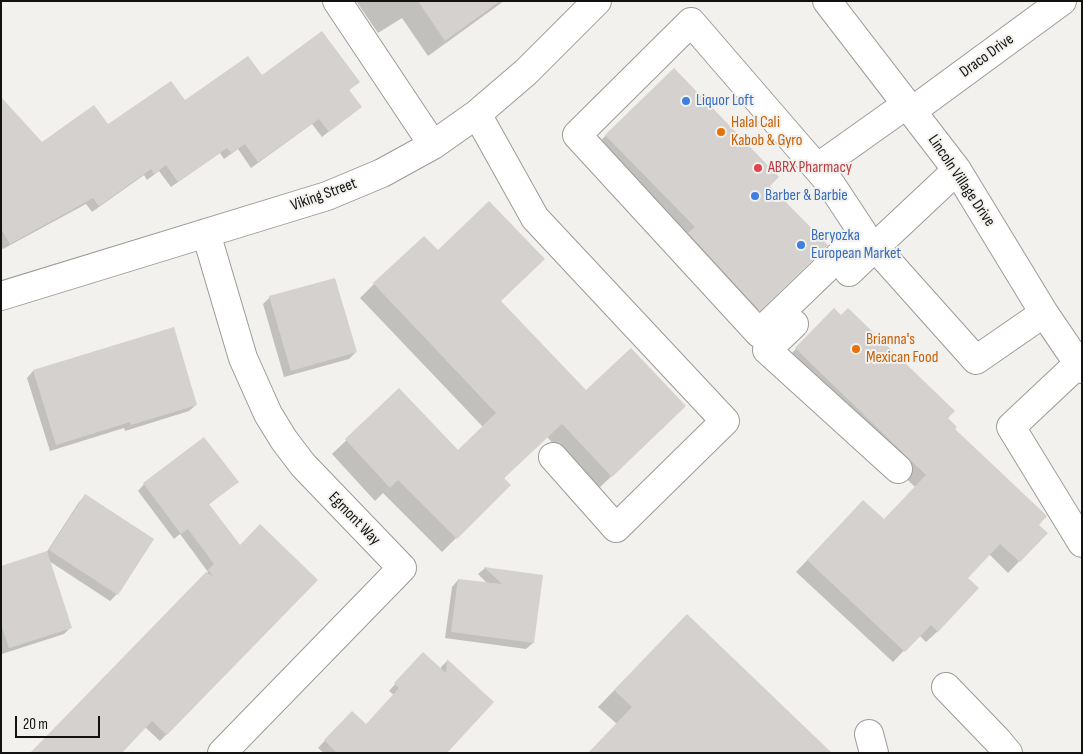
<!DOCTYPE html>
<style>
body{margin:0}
#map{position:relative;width:1083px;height:754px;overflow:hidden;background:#f2f1ed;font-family:"Sofia Sans Condensed",sans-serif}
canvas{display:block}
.frame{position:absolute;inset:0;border:2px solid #121211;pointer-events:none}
.scale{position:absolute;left:15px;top:716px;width:85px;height:22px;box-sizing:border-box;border:2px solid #121211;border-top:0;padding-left:6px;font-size:15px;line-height:18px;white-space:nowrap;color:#121211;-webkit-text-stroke:4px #f2f1ed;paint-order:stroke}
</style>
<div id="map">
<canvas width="1083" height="754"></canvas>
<div class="frame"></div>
<div class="scale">20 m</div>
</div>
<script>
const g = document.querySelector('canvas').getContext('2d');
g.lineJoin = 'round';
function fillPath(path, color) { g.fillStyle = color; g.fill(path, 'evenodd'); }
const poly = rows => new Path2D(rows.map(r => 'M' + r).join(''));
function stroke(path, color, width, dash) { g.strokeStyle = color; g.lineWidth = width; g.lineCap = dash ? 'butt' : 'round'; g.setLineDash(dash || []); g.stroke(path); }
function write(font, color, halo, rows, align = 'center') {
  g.font = font + ' "Sofia Sans Condensed",sans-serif'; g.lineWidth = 4; g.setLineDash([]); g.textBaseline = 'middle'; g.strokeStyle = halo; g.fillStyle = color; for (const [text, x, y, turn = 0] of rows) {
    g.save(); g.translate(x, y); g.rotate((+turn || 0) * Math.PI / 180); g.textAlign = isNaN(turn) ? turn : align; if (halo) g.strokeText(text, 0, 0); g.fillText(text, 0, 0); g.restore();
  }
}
const shadow = poly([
 [356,1,504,1,428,56,402,18,378,33],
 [674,70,768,186,826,245,749,319,596,145],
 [261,77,358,82,348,91,360,107,322,137,312,124,251,168,238,149,224,159,220,153,171,187,159,171,147,180,144,175,92,212,86,204,3,249,1,247,1,99,41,144,108,126],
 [438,252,500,301,586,392,671,420,597,490,547,437,503,479,509,485,442,552,383,493,375,501,332,454,399,390,458,452,483,427,360,298,374,284],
 [270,297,356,352,349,359,284,377,263,304],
 [834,310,946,418,953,429,1037,525,1046,533,1008,573,989,554,966,578,938,631,926,642,919,635,893,662,796,572,852,513,883,521,915,487,785,360],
 [173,329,196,405,189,411,125,431,124,428,50,451,27,378,33,371],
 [237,482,208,505,239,547,316,580,160,741,145,727,35,750,208,572,180,534,174,539,138,491,144,484],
 [86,495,153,539,117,594,110,601,49,561,70,628,64,634,2,654,1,567,46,553,79,502],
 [485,568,542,576,533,643,526,649,445,638,452,587,458,580,488,584,478,574],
 [671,632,823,745,617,724,598,707],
 [416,661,441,671,441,667,447,661,492,702,428,753,324,753,318,748,352,712,365,726,394,695,389,691]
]);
const building = poly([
 [418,1,500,1,445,41],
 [322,31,360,82,349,90,362,107,329,132,319,119,258,162,245,144,231,153,227,148,178,182,166,165,154,174,151,169,99,206,93,198,10,244,1,229,1,97,42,142,94,105,108,124,171,81,185,100,248,56,262,75],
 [674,68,779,177,770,186,828,245,760,311,688,233,695,227,605,135],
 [489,201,545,259,501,301,586,390,631,348,686,406,612,477,562,424,504,478,511,485,457,539,398,480,390,488,345,439,399,388,458,450,496,413,373,283,424,236,438,250],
 [335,278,357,352,291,371,269,296],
 [834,308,841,315,848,308,955,411,948,418,957,427,955,429,1047,516,1039,525,1048,533,1020,562,1000,544,968,578,979,588,938,632,931,625,905,652,807,560,863,500,884,519,926,475,795,348],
 [174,327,197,405,131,425,130,422,56,445,33,370],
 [204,437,239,482,209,504,240,545,260,524,318,580,167,735,152,721,122,753,30,753,206,572,214,577,208,570,214,564,188,529,181,534,143,483],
 [85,494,154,539,118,595,49,550],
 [47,551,72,628,9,648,1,624,1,566],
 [484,567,543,575,534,643,451,632,458,579,502,584],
 [687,614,832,753,588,753,632,707,614,690],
 [423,652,446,673,447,659,494,702,447,753,337,753,324,740,352,711,366,724,399,688,394,683]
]);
const minor = poly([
 [337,1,433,145],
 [827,1,957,170,1044,313,1082,369],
 [691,22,830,183,863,233,759,333,577,135,691,22],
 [912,111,1062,1],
 [477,114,535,218,725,421,616,528,553,457],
 [817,168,907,104],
 [206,233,243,358,268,414,284,440,303,465,402,568,222,753],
 [875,247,957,170],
 [849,272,875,247,976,360,1044,313],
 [1,296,327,196,382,173,433,145,477,114,526,72,597,1],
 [794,324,767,350,898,469],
 [1078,364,1011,427,1082,543],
 [946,687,998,741,1008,753],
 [869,734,874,753]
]);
const markers = [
 [686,101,5,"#3f7fe0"],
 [721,132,5,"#e8710a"],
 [758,168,5,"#e0444e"],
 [755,196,5,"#3f7fe0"],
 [801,245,5,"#3f7fe0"],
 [856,349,5,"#e8710a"]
];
const streetNames = [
 ["Draco Drive",987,56,-36],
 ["Lincoln Village Drive",961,181,56],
 ["Viking Street",324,195,-20],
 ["Egmont Way",354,519,46]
];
const shopNames = [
 ["Liquor Loft",696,101],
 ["Barber & Barbie",765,196],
 ["Beryozka",811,236],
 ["European Market",811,254]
];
const foodNames = [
 ["Halal Cali",731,123],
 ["Kabob & Gyro",731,141],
 ["Brianna's",866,340],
 ["Mexican Food",866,358]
];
const healthNames = [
 ["ABRX Pharmacy",768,168]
];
fillPath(shadow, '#0003');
fillPath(building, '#d4d1ce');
stroke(minor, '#9c9b98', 30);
stroke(minor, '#fff', 28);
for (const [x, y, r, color] of markers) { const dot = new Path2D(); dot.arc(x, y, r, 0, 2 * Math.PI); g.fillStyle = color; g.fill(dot); stroke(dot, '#f2f1ed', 2); }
write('16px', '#121211', '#f2f1ed', streetNames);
write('16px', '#366cbe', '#f2f1ed', shopNames, 'left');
write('16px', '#c56008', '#f2f1ed', foodNames, 'left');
write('16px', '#be3a42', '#f2f1ed', healthNames, 'left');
</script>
